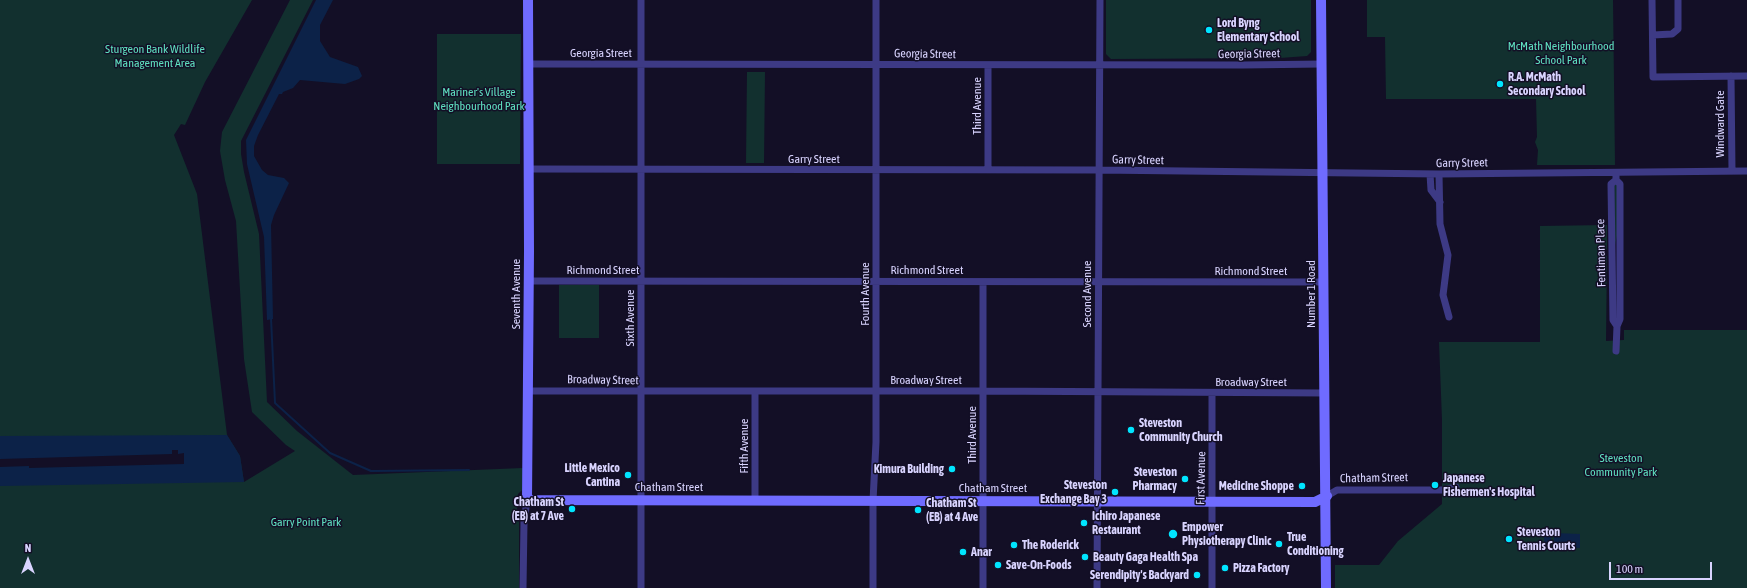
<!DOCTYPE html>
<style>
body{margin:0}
#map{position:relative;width:1747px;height:588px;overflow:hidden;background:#130f26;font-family:"Asap Condensed",sans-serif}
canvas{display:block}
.north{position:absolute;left:8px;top:540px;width:40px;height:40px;-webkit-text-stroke:3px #130f26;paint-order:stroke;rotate:0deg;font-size:11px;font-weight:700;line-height:16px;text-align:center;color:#d9d4ff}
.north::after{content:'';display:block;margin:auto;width:14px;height:18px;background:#d9d4ff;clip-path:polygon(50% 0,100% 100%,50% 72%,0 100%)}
.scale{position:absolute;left:1609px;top:562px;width:103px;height:18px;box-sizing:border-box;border:2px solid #d9d4ff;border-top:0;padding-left:5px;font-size:12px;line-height:14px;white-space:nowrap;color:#d9d4ff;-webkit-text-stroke:3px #130f26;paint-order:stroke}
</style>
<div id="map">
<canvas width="1747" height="588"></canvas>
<div class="north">N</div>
<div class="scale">100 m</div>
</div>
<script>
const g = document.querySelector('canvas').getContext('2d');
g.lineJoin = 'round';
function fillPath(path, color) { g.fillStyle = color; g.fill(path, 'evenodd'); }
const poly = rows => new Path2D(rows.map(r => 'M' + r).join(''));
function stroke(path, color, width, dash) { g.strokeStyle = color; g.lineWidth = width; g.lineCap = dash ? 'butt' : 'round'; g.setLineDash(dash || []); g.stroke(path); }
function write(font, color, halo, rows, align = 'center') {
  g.font = font + ' "Asap Condensed",sans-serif'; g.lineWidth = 3; g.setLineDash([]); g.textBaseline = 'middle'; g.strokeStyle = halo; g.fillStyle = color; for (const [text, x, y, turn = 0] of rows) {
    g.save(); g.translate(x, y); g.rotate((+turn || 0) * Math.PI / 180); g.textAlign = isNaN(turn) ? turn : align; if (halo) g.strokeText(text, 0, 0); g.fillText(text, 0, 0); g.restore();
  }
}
const green = poly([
 [0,0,252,0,205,82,185,125,181,124,174,135,197,194,227,435,240,456,244,482,295,451,286,445,252,412,244,359,236,221,225,180,220,151,222,132,290,0,313,0,241,141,241,154,244,172,259,234,267,402,297,431,353,475,523,468,522,490,518,494,517,509,519,514,519,588,0,588],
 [1106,0,1311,0,1311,52,1307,56,1280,58,1111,59,1106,54],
 [1367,0,1613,0,1615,165,1537,165,1538,150,1535,142,1537,137,1536,99,1386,99,1385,37,1367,37],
 [437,34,521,34,520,164,437,164],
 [747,72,765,72,764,163,746,163],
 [1614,185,1617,185,1617,236,1615,245],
 [1607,225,1607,249,1605,250,1605,255,1607,256,1606,341,1624,340,1624,330,1747,330,1747,588,1335,588,1335,565,1379,565,1398,541,1442,504,1442,420,1439,342,1540,342,1540,226],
 [559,285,599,285,599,338,559,338]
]);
const water = poly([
 [316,0,333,0,320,25,320,41,330,57,358,67,362,76,359,79,345,84,300,80,293,88,283,92,282,94,279,94,258,135,254,146,254,156,262,170,268,175,284,178,289,183,274,215,271,225,273,319,267,320,264,237,247,164,246,140],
 [227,435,240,456,244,482,0,486,0,436],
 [1544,533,1551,533,1551,548,1544,548],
 [1554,533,1580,534,1580,548,1554,547]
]);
const pier = poly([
 [172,450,178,450,178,454,184,453,184,464,29,468,29,466,0,467,0,459,172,454]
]);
const stream = poly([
 [271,318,275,403,330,453,371,471,469,470]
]);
const street = poly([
 [1652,0,1653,77,1747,76],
 [1653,35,1672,34,1678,29,1678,0],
 [529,64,1243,65,1322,64],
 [1731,76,1732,171],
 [529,169,1099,170,1439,174,1747,171],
 [988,170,988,65],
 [1616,173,1616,180,1620,184,1620,319,1617,326,1616,351],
 [1430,174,1431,190,1440,202],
 [1439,174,1440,224,1448,255,1443,295,1449,317],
 [1616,180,1611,184,1613,320,1617,326],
 [529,281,1324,282],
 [983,282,983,588],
 [529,391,983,391,1325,393],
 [755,391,755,500],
 [1327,496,1337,490,1444,490,1456,487],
 [523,588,524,522,527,500],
 [641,588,641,0],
 [873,588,873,501,876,442,876,0],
 [1097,588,1100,0],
 [1212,588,1212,393]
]);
const secondary = poly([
 [528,0,529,251,527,500,1315,502,1327,496],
 [1321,0,1326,588]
]);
const markers = [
 [1209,30,4,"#00e5ff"],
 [1500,84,4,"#00e5ff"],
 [1131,430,4,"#00e5ff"],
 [952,469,4,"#00e5ff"],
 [628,475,4,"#00e5ff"],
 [1185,479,4,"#00e5ff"],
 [1435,485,4,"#00e5ff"],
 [1302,486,4,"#00e5ff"],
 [1115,492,4,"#00e5ff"],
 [572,509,4,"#00e5ff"],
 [918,510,4,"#00e5ff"],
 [1084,523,4,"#00e5ff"],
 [1173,534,5,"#00e5ff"],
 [1509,539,4,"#00e5ff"],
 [1279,544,4,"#00e5ff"],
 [1014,545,4,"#00e5ff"],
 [963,552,4,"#00e5ff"],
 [1085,557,4,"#00e5ff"],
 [998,565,4,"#00e5ff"],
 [1225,568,4,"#00e5ff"],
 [1197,575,4,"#00e5ff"]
];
const poiNames = [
 ["Lord Byng",1217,23],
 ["Elementary School",1217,37],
 ["R.A. McMath",1508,77],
 ["Secondary School",1508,91],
 ["Steveston",1139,423],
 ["Community Church",1139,437],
 ["Little Mexico",620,468,"right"],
 ["Cantina",620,482,"right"],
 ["Kimura Building",944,469,"right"],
 ["Steveston",1177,472,"right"],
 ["Pharmacy",1177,486,"right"],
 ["Japanese",1443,478],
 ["Fishermen's Hospital",1443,492],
 ["Steveston",1107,485,"right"],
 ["Exchange Bay 3",1107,499,"right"],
 ["Medicine Shoppe",1294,486,"right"],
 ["Chatham St",564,502,"right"],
 ["(EB) at 7 Ave",564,516,"right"],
 ["Chatham St",926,503],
 ["(EB) at 4 Ave",926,517],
 ["Ichiro Japanese",1092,516],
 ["Restaurant",1092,530],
 ["Empower",1182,527],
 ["Physiotherapy Clinic",1182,541],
 ["Steveston",1517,532],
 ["Tennis Courts",1517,546],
 ["True",1287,537],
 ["Conditioning",1287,551],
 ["The Roderick",1022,545],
 ["Anar",971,552],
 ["Beauty Gaga Health Spa",1093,557],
 ["Save-On-Foods",1006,565],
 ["Pizza Factory",1233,568],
 ["Serendipity's Backyard",1189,575,"right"]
];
const parkNames = [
 ["McMath Neighbourhood",1561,46],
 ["School Park",1561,60],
 ["Sturgeon Bank Wildlife",155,49],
 ["Management Area",155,63],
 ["Mariner's Village",479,92],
 ["Neighbourhood Park",479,106],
 ["Steveston",1621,458],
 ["Community Park",1621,472],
 ["Garry Point Park",306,522]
];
const streetNames = [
 ["Georgia Street",601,53],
 ["Georgia Street",925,54,1],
 ["Georgia Street",1249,54,-1],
 ["Third Avenue",977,106,-90],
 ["Windward Gate",1720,124,-90],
 ["Garry Street",814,159],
 ["Garry Street",1138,160,1],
 ["Garry Street",1462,163,-1],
 ["Fentiman Place",1601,253,-91],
 ["Richmond Street",603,270],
 ["Richmond Street",927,270],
 ["Richmond Street",1251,271],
 ["Seventh Avenue",516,294,-90],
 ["Fourth Avenue",865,294,-90],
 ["Second Avenue",1087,294,-90],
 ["Number 1 Road",1311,294,-90],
 ["Sixth Avenue",630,318,-90],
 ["Broadway Street",603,380,1],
 ["Broadway Street",926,380],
 ["Broadway Street",1251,382],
 ["Third Avenue",972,435,-90],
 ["Fifth Avenue",744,446,-90],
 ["First Avenue",1201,478,-89],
 ["Chatham Street",1374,478,-1],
 ["Chatham Street",669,487],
 ["Chatham Street",993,488]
];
fillPath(green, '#12302f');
fillPath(water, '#0c2248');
fillPath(pier, '#130f26');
stroke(stream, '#0c2248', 2);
stroke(street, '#3d3a85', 7);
stroke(secondary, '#6f6bff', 10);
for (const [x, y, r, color] of markers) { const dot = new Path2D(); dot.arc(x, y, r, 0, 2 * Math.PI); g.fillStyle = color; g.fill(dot); stroke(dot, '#130f26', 1.5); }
write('bold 12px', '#d9d4ff', '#130f26', poiNames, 'left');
write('12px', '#5fe0c0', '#130f26', parkNames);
write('12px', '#d9d4ff', '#130f26', streetNames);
</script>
